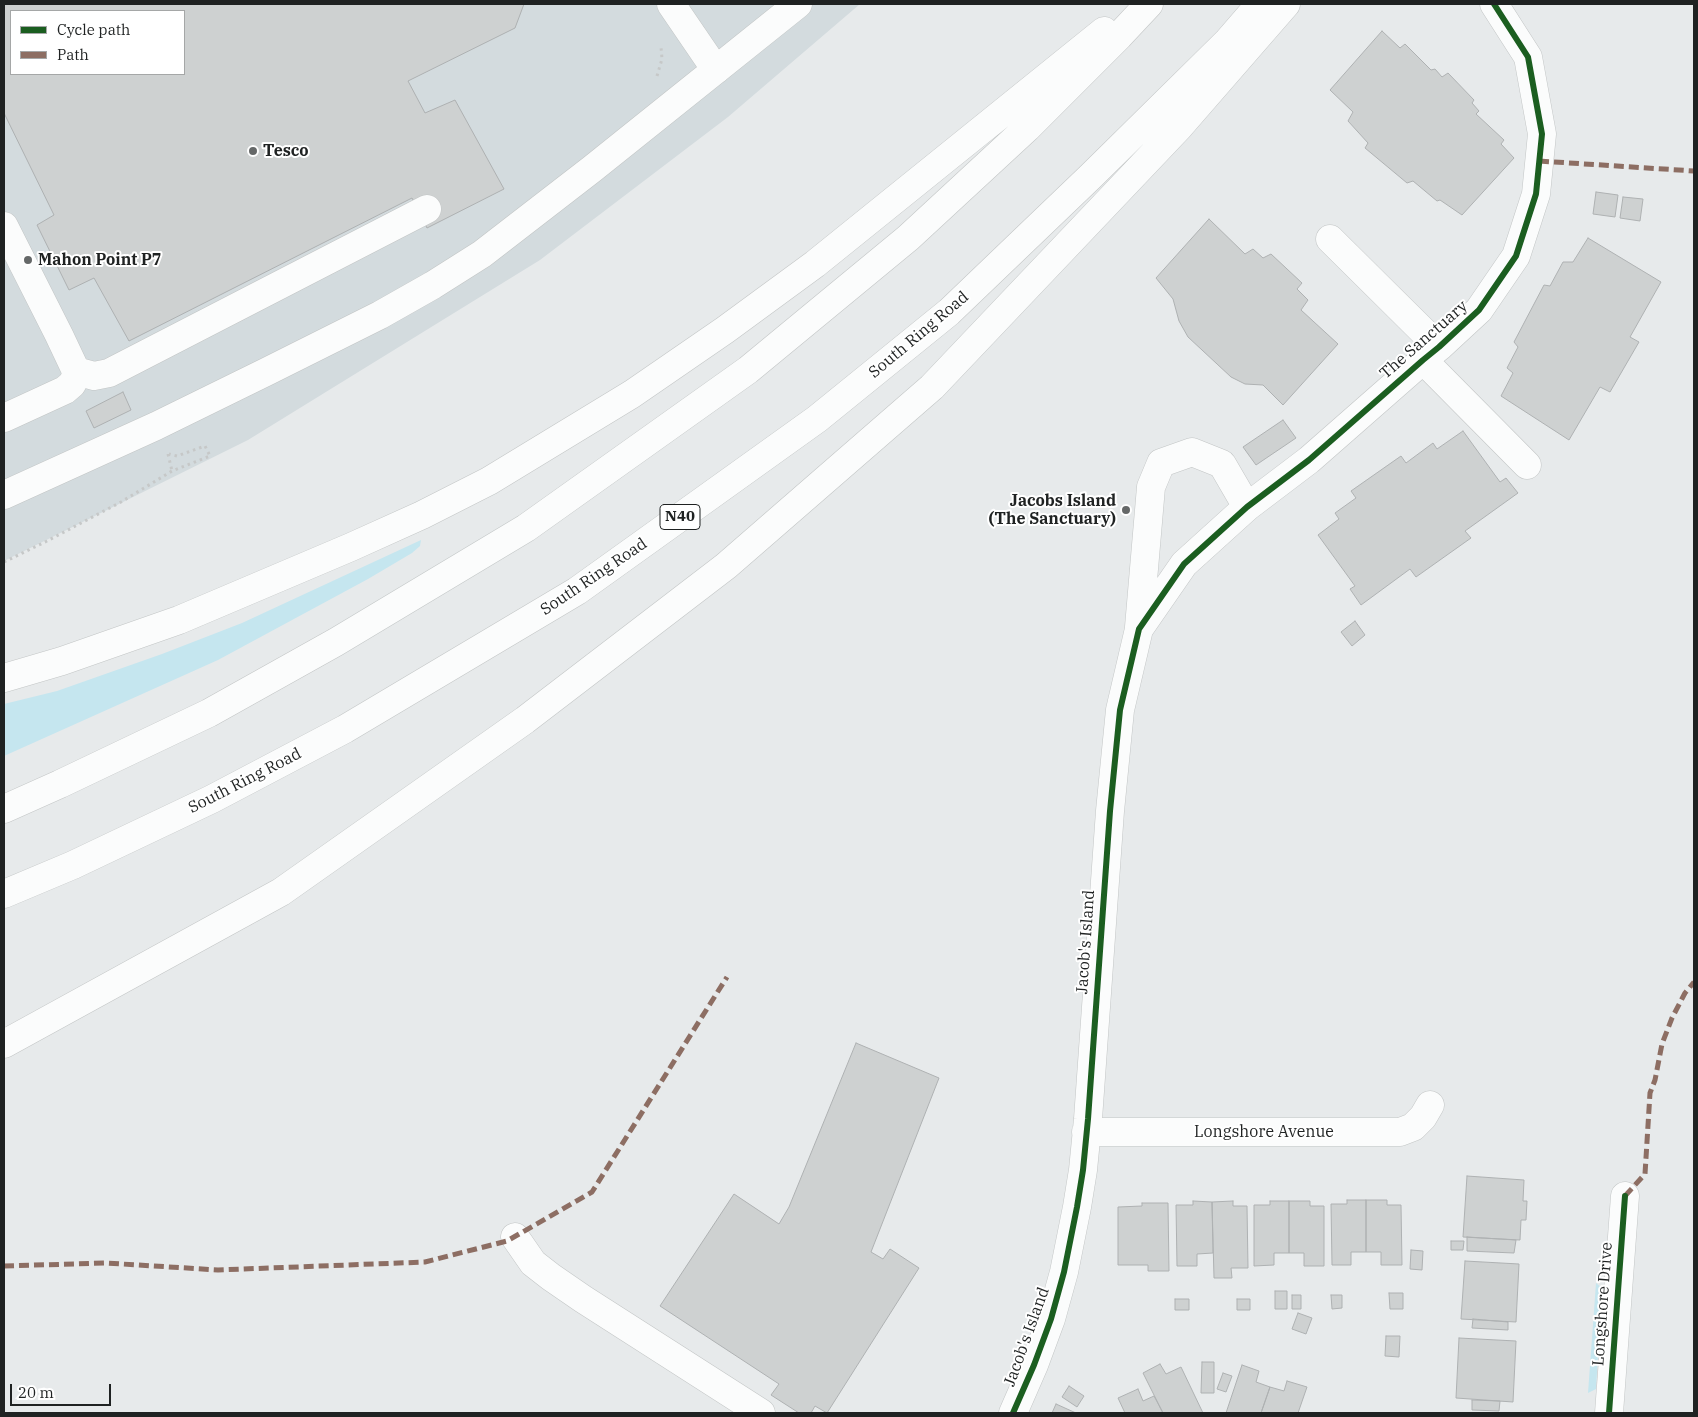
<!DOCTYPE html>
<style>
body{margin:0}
#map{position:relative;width:1698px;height:1417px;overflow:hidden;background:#e7eaeb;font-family:"IBM Plex Serif",serif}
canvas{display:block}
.frame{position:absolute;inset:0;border:5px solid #1f2222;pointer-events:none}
.legend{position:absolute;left:10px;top:10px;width:175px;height:65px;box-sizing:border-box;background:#fff;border:1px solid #a5a7a7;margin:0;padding:6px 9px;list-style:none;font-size:15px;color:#1f2222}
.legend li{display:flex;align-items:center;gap:10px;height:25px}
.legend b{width:25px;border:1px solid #a5a7a7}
.scale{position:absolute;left:10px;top:1384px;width:101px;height:22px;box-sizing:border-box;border:2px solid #1f2222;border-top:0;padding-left:6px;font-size:15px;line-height:18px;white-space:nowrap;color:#1f2222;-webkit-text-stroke:4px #fff;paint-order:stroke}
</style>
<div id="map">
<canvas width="1698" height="1417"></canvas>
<div class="frame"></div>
<ul class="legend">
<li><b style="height:6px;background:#1b5e20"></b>Cycle path</li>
<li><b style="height:6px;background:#8d6e63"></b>Path</li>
</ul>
<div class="scale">20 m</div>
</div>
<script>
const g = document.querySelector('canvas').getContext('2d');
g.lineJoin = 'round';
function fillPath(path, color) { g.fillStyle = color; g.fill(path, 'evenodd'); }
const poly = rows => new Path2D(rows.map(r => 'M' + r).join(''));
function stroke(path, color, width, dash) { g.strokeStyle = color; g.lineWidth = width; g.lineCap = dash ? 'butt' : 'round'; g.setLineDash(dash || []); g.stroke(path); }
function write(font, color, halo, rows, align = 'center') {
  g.font = font + ' "IBM Plex Serif",serif'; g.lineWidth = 4; g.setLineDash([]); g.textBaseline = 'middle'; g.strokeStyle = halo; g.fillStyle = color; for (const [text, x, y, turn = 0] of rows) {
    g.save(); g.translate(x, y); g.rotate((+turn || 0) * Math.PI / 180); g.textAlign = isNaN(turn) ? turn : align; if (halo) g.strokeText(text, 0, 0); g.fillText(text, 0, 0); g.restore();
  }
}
const built = poly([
 [4,4,860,4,728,117,540,260,248,440,4,561],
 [11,11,184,11,184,74,11,74]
]);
const green = poly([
 [421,540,420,546,412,553,368,579,218,660,4,756,4,704,57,691,162,654,242,623],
 [1596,1283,1602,1288,1596,1389,1588,1393]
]);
const building = poly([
 [4,4,524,4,515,28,408,81,425,113,455,100,504,189,427,228,412,198,129,341,94,278,69,290,37,225,54,215,4,113,4,4],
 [11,11,184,11,184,74,11,74,11,11],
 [1382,31,1400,48,1405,44,1431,70,1435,69,1442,77,1448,73,1474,100,1472,103,1479,111,1476,114,1504,140,1501,144,1514,158,1462,215,1440,200,1437,201,1413,181,1407,183,1365,148,1368,143,1348,121,1353,112,1330,90,1382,31],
 [1596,192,1618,195,1615,217,1593,214,1596,192],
 [1623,197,1643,199,1640,221,1620,218,1623,197],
 [1209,219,1245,254,1253,249,1263,258,1271,254,1302,283,1297,289,1308,300,1301,310,1338,344,1283,405,1263,385,1245,384,1231,377,1188,337,1179,321,1173,299,1156,278,1209,219],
 [1588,238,1661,282,1630,337,1639,342,1610,392,1600,387,1569,440,1501,396,1513,373,1507,368,1518,347,1514,342,1544,285,1550,286,1563,262,1573,262,1588,238],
 [123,392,131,410,94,428,86,411,123,392],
 [1283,420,1296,438,1256,465,1243,447,1283,420],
 [1463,431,1500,482,1506,478,1518,493,1465,531,1471,538,1416,577,1410,569,1361,605,1350,589,1355,586,1318,535,1339,519,1335,513,1356,498,1351,491,1401,456,1406,463,1433,443,1437,449,1463,431],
 [1355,621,1365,635,1352,646,1341,632,1355,621],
 [856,1043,939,1078,871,1252,883,1259,890,1249,919,1268,827,1413,815,1406,811,1413,799,1413,771,1395,779,1384,660,1306,734,1194,779,1224,789,1207,856,1043],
 [1467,1176,1524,1180,1523,1201,1527,1201,1526,1220,1521,1220,1520,1240,1463,1237,1467,1176],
 [1347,1200,1366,1200,1366,1252,1351,1252,1351,1265,1332,1265,1331,1204,1347,1204,1347,1200],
 [1366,1200,1387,1200,1387,1205,1401,1205,1402,1265,1381,1265,1381,1252,1366,1252,1366,1200],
 [1193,1201,1212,1202,1213,1253,1197,1254,1197,1266,1177,1266,1176,1205,1193,1205,1193,1201],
 [1233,1201,1233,1206,1247,1206,1248,1268,1231,1268,1232,1278,1214,1278,1212,1202,1233,1201],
 [1270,1201,1289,1201,1289,1253,1274,1253,1274,1265,1254,1266,1254,1205,1270,1205,1270,1201],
 [1289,1201,1310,1201,1310,1206,1324,1206,1324,1266,1304,1266,1304,1253,1289,1253,1289,1201],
 [1142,1203,1168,1203,1169,1271,1148,1271,1148,1265,1118,1265,1118,1207,1142,1206,1142,1203],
 [1467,1237,1516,1240,1514,1253,1467,1251,1467,1237],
 [1451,1241,1464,1241,1463,1250,1451,1250,1451,1241],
 [1411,1250,1423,1251,1422,1270,1410,1269,1411,1250],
 [1465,1261,1519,1264,1516,1322,1461,1319,1465,1261],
 [1275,1291,1287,1291,1287,1309,1275,1309,1275,1291],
 [1389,1293,1403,1293,1403,1309,1390,1309,1389,1293],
 [1292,1295,1301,1295,1301,1309,1292,1309,1292,1295],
 [1331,1295,1342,1295,1342,1308,1332,1309,1331,1295],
 [1175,1299,1189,1299,1189,1310,1175,1310,1175,1299],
 [1237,1299,1250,1299,1250,1310,1237,1310,1237,1299],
 [1298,1313,1312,1318,1306,1334,1292,1329,1298,1313],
 [1473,1319,1508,1322,1508,1330,1472,1328,1473,1319],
 [1386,1336,1400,1336,1399,1357,1385,1356,1386,1336],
 [1459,1338,1516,1341,1513,1402,1456,1398,1459,1338],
 [1202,1362,1214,1362,1214,1393,1201,1393,1202,1362],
 [1160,1364,1166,1374,1181,1367,1203,1413,1163,1413,1143,1373,1160,1364],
 [1242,1365,1259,1371,1256,1382,1270,1387,1261,1413,1226,1413,1242,1365],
 [1223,1373,1232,1376,1226,1392,1217,1389,1223,1373],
 [1287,1381,1307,1387,1298,1413,1261,1413,1270,1387,1284,1391,1287,1381],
 [1069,1386,1084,1396,1077,1407,1062,1397,1069,1386],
 [1138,1389,1143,1401,1154,1396,1163,1413,1125,1413,1118,1398,1138,1389],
 [1472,1400,1500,1401,1499,1411,1472,1410,1472,1400],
 [1056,1404,1076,1413,1052,1413,1056,1404]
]);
const path = poly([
 [657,76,662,59,661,47],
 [168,454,172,471],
 [4,562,47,541,121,502,172,471,210,456,205,446,177,456,169,454]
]);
const minor = poly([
 [671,4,716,70],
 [4,226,59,335,76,371,75,378,72,384,65,390,4,418],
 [1330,239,1439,347],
 [1423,360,1527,465],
 [76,371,94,376,109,373,427,209],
 [4,495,156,426,266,372,380,315,433,285,482,254,592,169,798,4],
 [1139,627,1151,487,1161,463,1192,452,1222,464,1247,507],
 [1086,1132,1400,1132,1413,1127,1423,1117,1430,1105],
 [515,1237,533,1263,551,1277,583,1299,761,1413],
 [1013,1413,1034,1365,1051,1319,1064,1272,1077,1207,1083,1170,1088,1119,1110,811,1120,710,1139,629,1184,564,1247,507,1309,460,1423,360,1439,347,1479,310,1516,256,1536,194,1542,134,1528,57,1494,4],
 [1609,1413,1625,1196]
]);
const highway = poly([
 [4,678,62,661,179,620,351,547,422,515,489,481,632,394,725,330,815,264,1104,31],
 [4,809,60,784,209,713,336,642,526,528,748,370,908,238,1027,128,1119,36,1149,4],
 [4,894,73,865,212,799,345,729,577,591,817,419,949,312,1091,176,1228,41,1260,4],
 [4,1044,281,892,525,720,726,566,932,387,1179,127,1286,4]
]);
const quiet = poly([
 [1539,161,1694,171],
 [1625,1196,1645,1174,1650,1093,1655,1080,1662,1044,1672,1018,1685,993,1694,982],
 [4,1266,106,1263,218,1270,425,1262,507,1241,592,1192,727,977]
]);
const cycleway = poly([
 [1013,1413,1034,1365,1051,1319,1064,1272,1077,1207,1083,1170,1088,1119,1110,811,1120,710,1139,629,1184,564,1247,507,1309,460,1423,360,1439,347,1479,310,1516,256,1536,194,1542,134,1528,57,1494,4],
 [1609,1413,1625,1196]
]);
const markers = [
 [253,151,5,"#656868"],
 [28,260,5,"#656868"],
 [1126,510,5,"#656868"]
];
const shields = [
 [680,517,40]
];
const shieldNames = [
 ["N40",680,517]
];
const poiNames = [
 ["Tesco",263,151],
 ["Mahon Point P7",38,260],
 ["Jacobs Island",1116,501,"right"],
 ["(The Sanctuary)",1116,519,"right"]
];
const streetNames = [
 ["South Ring Road",919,335,-40],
 ["The Sanctuary",1424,340,-41],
 ["South Ring Road",594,577,-34],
 ["South Ring Road",245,781,-27],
 ["Jacob's Island",1086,942,-86],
 ["Longshore Avenue",1264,1132],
 ["Longshore Drive",1603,1304,-86],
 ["Jacob's Island",1027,1337,-70]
];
fillPath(built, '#d3dbde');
fillPath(green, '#c5e6ef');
fillPath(building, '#ced1d1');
stroke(building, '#aeb1b2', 1);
stroke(minor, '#c2c5c5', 29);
stroke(highway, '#c2c5c5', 29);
stroke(path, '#c6c8c8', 3, [2.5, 4]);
stroke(minor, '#fbfcfc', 28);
stroke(highway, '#fbfcfc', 28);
stroke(quiet, '#8d6e63', 5, [10, 5]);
stroke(cycleway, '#1b5e20', 6);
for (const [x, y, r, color] of markers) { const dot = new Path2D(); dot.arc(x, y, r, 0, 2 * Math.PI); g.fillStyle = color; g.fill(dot); stroke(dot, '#fff', 2); }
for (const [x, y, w] of shields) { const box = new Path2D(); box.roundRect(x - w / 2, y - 12.5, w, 25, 4); g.fillStyle = '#fff'; g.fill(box); stroke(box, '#1f2222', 1); }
write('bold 15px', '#1f2222', null, shieldNames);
write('bold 16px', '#1f2222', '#fff', poiNames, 'left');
write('16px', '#1f2222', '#fff', streetNames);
</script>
